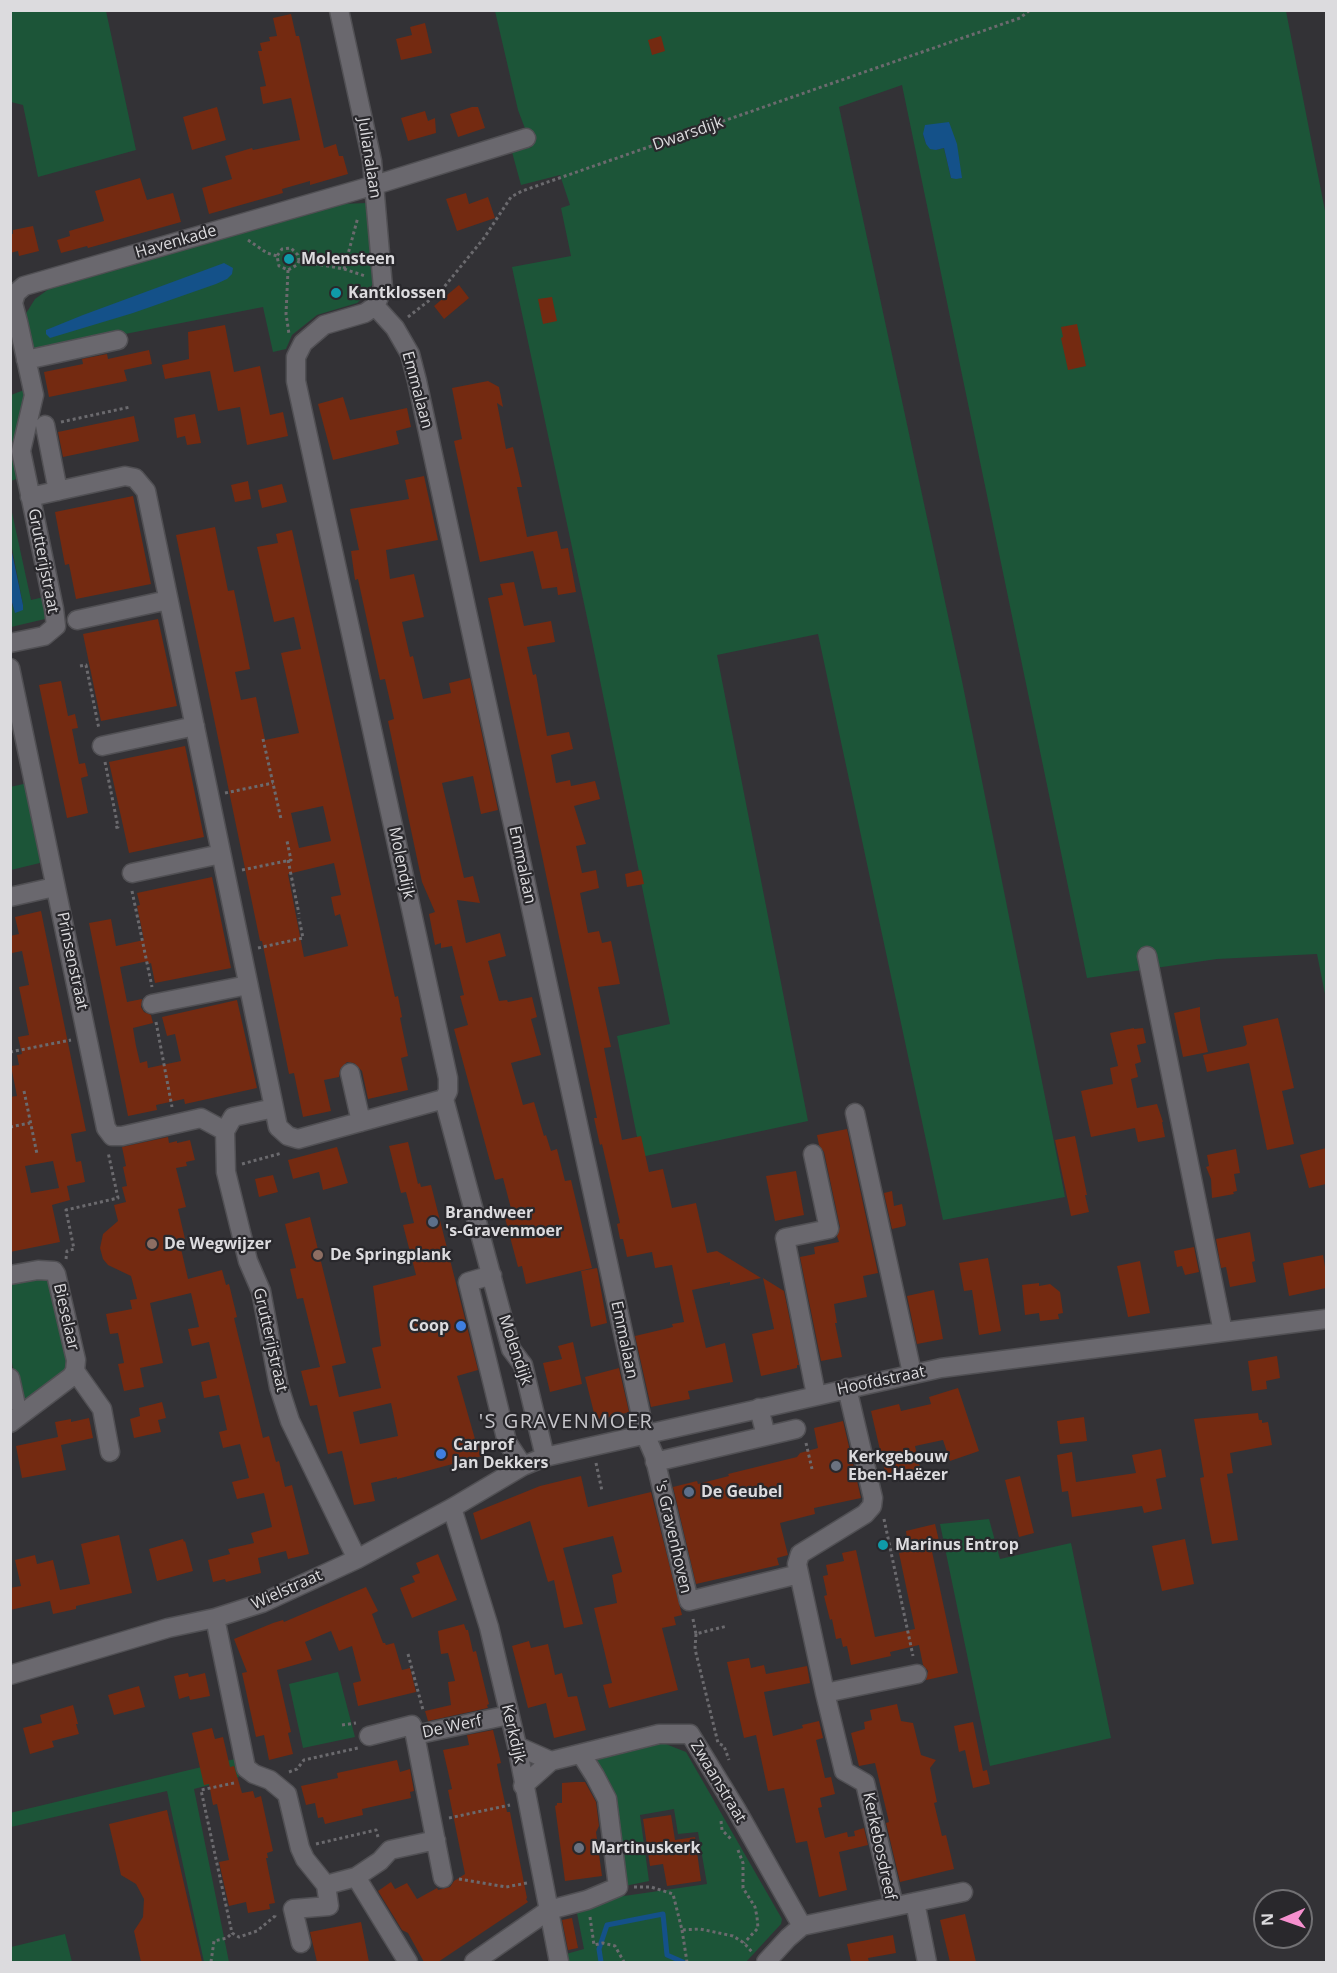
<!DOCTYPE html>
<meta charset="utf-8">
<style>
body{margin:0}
#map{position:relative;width:1337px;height:1973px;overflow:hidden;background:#333236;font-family:"Open Sans",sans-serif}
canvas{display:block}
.frame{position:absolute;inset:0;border:12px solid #dcdbde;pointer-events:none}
.north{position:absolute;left:1253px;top:1889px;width:60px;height:60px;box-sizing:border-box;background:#29282c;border:2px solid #717073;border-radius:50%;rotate:268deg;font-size:16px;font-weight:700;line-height:24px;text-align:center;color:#dcdbde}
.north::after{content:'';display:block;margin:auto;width:21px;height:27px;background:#f690cf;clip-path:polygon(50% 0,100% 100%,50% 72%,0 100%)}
</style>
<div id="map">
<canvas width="1337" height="1973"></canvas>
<div class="frame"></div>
<div class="north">N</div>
</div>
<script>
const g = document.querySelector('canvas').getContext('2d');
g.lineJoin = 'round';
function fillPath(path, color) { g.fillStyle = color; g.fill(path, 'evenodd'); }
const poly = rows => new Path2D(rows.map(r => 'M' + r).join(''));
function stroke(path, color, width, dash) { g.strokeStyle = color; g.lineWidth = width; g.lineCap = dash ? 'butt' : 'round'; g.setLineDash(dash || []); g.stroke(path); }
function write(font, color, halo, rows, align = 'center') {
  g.font = font + ' "Open Sans",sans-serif'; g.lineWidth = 4.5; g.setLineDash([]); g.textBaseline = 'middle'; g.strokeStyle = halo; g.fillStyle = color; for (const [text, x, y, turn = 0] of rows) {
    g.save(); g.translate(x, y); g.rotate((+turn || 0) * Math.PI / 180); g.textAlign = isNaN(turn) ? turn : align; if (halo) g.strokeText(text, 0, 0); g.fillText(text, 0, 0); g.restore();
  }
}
const green = poly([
 [11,10,106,11,136,150,38,177,23,105,11,102],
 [495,11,1286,11,1326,216,1326,999,1317,954,1217,959,1087,978,902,85,839,107,962,681,1065,1197,943,1220,818,634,717,655,808,1121,641,1157,617,1036,670,1024,591,636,512,267,571,256,561,208,570,205,560,175,521,185,512,152,532,147,518,110],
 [923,134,957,144,951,178,944,148,936,150,926,144],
 [367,203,373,283,367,294,357,303,317,315,292,335,286,349,273,352,263,307,33,352,25,315,35,299,53,286,341,204],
 [24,390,26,401,12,443,19,478,11,481,11,395],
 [11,508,31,600,44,597,47,615,45,619,11,627,10,599,15,612,23,605,11,543],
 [28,783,44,862,11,870,10,787],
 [36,1278,43,1279,52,1283,69,1364,68,1369,20,1407,11,1357,10,1284],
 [989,1519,1000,1559,1071,1543,1111,1738,990,1766,940,1524],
 [338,1672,355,1737,303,1748,289,1684],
 [658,1741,686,1752,782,1919,781,1924,746,1962,561,1962,559,1956,584,1949,576,1908,617,1897,707,1884,698,1832,678,1834,674,1809,640,1815,649,1881,620,1887,597,1756],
 [235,1759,239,1777,194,1789,229,1962,204,1962,167,1791,11,1827,10,1813],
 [65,1934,72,1962,11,1962,11,1947]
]);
const water = poly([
 [949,122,957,144,962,178,956,179,951,178,944,148,936,150,930,149,926,144,923,134,925,125],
 [224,263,233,268,232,274,227,279,216,284,133,313,50,338,46,334,46,330,83,315],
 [10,543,23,605,23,610,15,613,11,599]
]);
const stream = poly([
 [601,1962,599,1949,607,1925,663,1914,667,1955,683,1962]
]);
const building = poly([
 [291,14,296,36,299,36,324,148,336,144,339,156,343,156,348,174,310,185,310,181,282,189,283,193,209,214,202,188,232,179,225,156,252,148,253,150,300,140,291,98,263,104,260,87,266,86,258,51,262,51,260,43,270,41,269,37,277,36,273,18],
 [425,23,432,53,401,60,396,39,412,35,410,27],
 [661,36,665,51,652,55,648,40],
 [217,107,226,140,192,150,183,117],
 [472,107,478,107,485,128,458,137,450,114],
 [425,111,428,121,435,118,436,133,408,141,401,118],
 [140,178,147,200,173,193,181,222,88,248,87,246,61,253,57,240,70,236,69,231,104,221,95,191],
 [466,193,469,204,488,197,495,218,457,231,446,199],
 [33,226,39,251,19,256,18,251,10,253,10,234,13,234,13,230],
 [459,285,469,298,444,319,434,306],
 [552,297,557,321,543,324,538,299],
 [1077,324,1086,366,1068,370,1061,338,1063,337,1061,327],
 [225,325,234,372,260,366,270,415,283,412,288,436,247,445,240,407,218,411,210,371,165,379,162,365,189,359,188,332],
 [149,350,152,364,124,370,127,381,49,397,44,372,83,364,82,359,107,354,108,359],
 [488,381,499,387,503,407,497,403,506,449,513,447,522,487,517,487,527,537,557,531,561,549,568,548,576,592,558,595,557,587,542,589,533,551,480,562,454,441,462,439,452,388],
 [343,397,350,420,407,408,411,427,396,431,399,444,333,460,318,404],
 [195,414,201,443,187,445,185,436,177,438,174,418],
 [134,416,139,441,63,457,58,432],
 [424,476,438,540,386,550,390,579,414,574,424,617,402,622,410,657,413,656,423,699,451,693,449,683,470,678,498,810,481,814,473,776,442,783,464,878,473,876,480,903,457,900,466,943,500,933,506,956,488,961,499,1001,507,1000,508,1002,532,997,537,1017,531,1019,541,1055,511,1063,523,1105,534,1102,544,1136,546,1135,551,1151,557,1149,565,1181,571,1180,592,1268,526,1284,522,1266,518,1267,505,1218,513,1216,503,1178,495,1180,454,1029,468,1025,460,996,464,995,452,946,441,948,441,943,435,945,429,914,435,912,422,882,388,721,394,719,385,679,380,680,358,579,355,580,351,551,359,550,350,509,409,499,405,480],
 [248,481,251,499,235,502,231,485],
 [282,484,287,502,262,508,258,490],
 [133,496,151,584,76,599,69,564,65,565,55,512],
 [215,527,228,591,234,590,250,669,235,672,241,700,256,697,265,740,299,733,281,653,301,649,294,617,274,622,257,547,278,543,276,534,292,530,395,997,398,996,402,1017,400,1018,408,1056,401,1058,408,1090,368,1099,362,1071,354,1063,347,1062,340,1069,339,1077,324,1080,331,1111,303,1117,294,1073,289,1074,262,941,260,941,176,535],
 [323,806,331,841,299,848,291,813],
 [334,863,341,895,331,897,335,916,340,914,348,946,304,957,288,874],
 [514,582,524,626,551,621,555,642,527,647,533,675,536,674,547,736,569,732,573,749,551,755,556,783,570,780,571,786,595,781,600,799,574,806,586,844,576,846,582,873,596,870,599,888,580,893,588,933,599,931,602,943,611,941,620,984,598,987,611,1047,604,1048,622,1140,641,1136,649,1172,663,1169,672,1208,696,1203,707,1253,717,1251,761,1278,730,1285,730,1282,692,1290,706,1348,725,1343,733,1382,688,1391,690,1399,651,1407,635,1336,673,1327,672,1324,684,1322,672,1265,655,1268,652,1252,627,1257,623,1239,620,1239,617,1224,620,1223,602,1144,600,1145,594,1118,597,1118,488,598,503,595,500,584],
 [158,619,177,706,101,721,83,634],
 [61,681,68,716,75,714,78,728,72,729,79,764,85,763,88,776,81,778,88,813,67,818,39,685],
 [185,746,204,837,129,853,109,762],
 [641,870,644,884,627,887,625,874],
 [212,877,231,968,155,983,151,963,149,964,148,961,120,967,127,1002,142,999,141,1007,144,1012,151,1015,153,1023,133,1028,136,1046,140,1063,147,1061,148,1068,181,1061,175,1034,167,1036,162,1017,237,1000,257,1088,185,1104,184,1099,156,1105,157,1110,128,1116,89,923,111,919,116,946,144,940,137,906,140,905,137,893],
 [41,911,86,1131,71,1134,76,1162,81,1161,85,1182,67,1186,70,1200,52,1205,60,1242,10,1252,10,1097,17,1096,11,1066,19,1065,17,1055,22,1054,18,1037,29,1035,19,987,29,985,22,951,12,953,10,936,19,934,15,917],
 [53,1161,59,1188,31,1193,25,1166],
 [1200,1007,1200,1018,1208,1052,1183,1057,1174,1013],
 [1278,1018,1294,1088,1282,1091,1294,1144,1267,1150,1249,1063,1207,1072,1203,1055,1245,1046,1247,1044,1243,1026],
 [1134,1028,1134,1029,1143,1028,1146,1043,1137,1045,1141,1062,1135,1064,1138,1077,1131,1079,1137,1108,1157,1104,1163,1122,1162,1122,1165,1137,1138,1142,1135,1128,1091,1137,1081,1091,1113,1084,1110,1068,1118,1066,1110,1033],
 [847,1129,878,1273,863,1276,867,1297,834,1304,837,1323,835,1323,842,1357,821,1361,800,1257,815,1254,814,1247,839,1242,837,1236,840,1227,824,1152,819,1145,817,1135],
 [1075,1136,1087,1195,1085,1195,1089,1212,1071,1216,1055,1140],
 [168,1137,169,1143,177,1141,177,1143,190,1140,195,1160,186,1162,187,1166,176,1168,186,1207,178,1209,185,1239,179,1240,188,1279,222,1270,226,1285,229,1284,237,1317,234,1318,263,1438,269,1436,276,1462,279,1461,285,1487,292,1485,309,1554,288,1559,286,1551,258,1558,261,1573,226,1582,225,1579,213,1582,208,1560,230,1554,228,1549,254,1543,251,1533,272,1527,264,1493,237,1499,232,1482,249,1478,240,1444,223,1448,219,1432,227,1430,219,1395,204,1398,201,1382,217,1378,209,1342,192,1346,188,1329,199,1327,191,1293,150,1303,163,1363,140,1368,144,1387,124,1391,118,1364,124,1363,118,1333,110,1334,106,1314,132,1309,130,1300,137,1299,131,1276,108,1265,103,1259,100,1248,103,1234,118,1221,114,1205,126,1202,122,1187,127,1186,123,1167,126,1166,122,1147],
 [408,1142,418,1184,420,1183,421,1187,431,1185,478,1370,457,1376,475,1439,477,1439,482,1456,397,1479,397,1477,371,1483,375,1501,354,1505,342,1451,328,1454,317,1405,310,1406,301,1371,320,1367,303,1298,297,1299,290,1269,296,1268,285,1224,310,1217,346,1363,332,1366,339,1397,381,1388,372,1348,381,1346,373,1286,416,1275,403,1225,414,1223,406,1192,401,1193,389,1146],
 [391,1403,398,1436,360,1444,353,1412],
 [337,1147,348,1183,323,1190,319,1172,293,1179,288,1160],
 [1326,1148,1326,1184,1309,1188,1300,1155],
 [1236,1149,1240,1173,1234,1174,1237,1191,1233,1192,1234,1194,1212,1198,1211,1179,1206,1167,1209,1166,1207,1155],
 [796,1171,804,1215,775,1221,766,1176],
 [273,1175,278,1192,259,1197,255,1179],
 [892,1191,894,1206,902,1204,906,1224,905,1226,892,1229,884,1193],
 [1250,1232,1255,1261,1252,1262,1256,1282,1230,1287,1226,1267,1221,1268,1216,1239],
 [1194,1247,1199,1272,1185,1275,1182,1266,1177,1267,1174,1251],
 [1323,1255,1326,1273,1326,1288,1289,1296,1283,1263],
 [988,1258,1001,1331,979,1335,972,1290,964,1291,959,1263],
 [1140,1261,1150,1313,1128,1317,1117,1266],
 [597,1268,607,1323,591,1327,581,1271],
 [763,1278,784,1291,799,1365,797,1365,797,1368,761,1376,752,1334,774,1329],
 [1039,1283,1039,1286,1050,1284,1060,1292,1063,1313,1058,1314,1059,1319,1040,1321,1039,1313,1025,1315,1022,1285],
 [934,1290,943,1339,917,1344,907,1296],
 [573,1342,582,1384,550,1392,543,1363,562,1359,558,1346],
 [1277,1356,1280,1378,1266,1381,1267,1389,1252,1391,1248,1361],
 [619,1368,629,1412,596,1421,585,1377],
 [958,1388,979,1451,950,1461,943,1440,915,1446,920,1468,886,1476,871,1411,899,1404,901,1411,931,1404,929,1397],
 [162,1402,166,1418,158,1420,161,1432,134,1438,130,1419,140,1416,139,1408],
 [1258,1413,1259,1420,1262,1420,1262,1423,1268,1422,1272,1445,1230,1453,1233,1473,1227,1474,1238,1540,1212,1544,1200,1478,1204,1477,1194,1419],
 [1084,1417,1087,1441,1060,1444,1057,1421],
 [89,1418,93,1438,61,1445,66,1470,22,1478,16,1446,58,1437,55,1422,71,1419,71,1422],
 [843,1421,861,1498,814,1508,815,1514,780,1523,788,1555,777,1558,779,1565,696,1584,673,1487,697,1481,698,1484,729,1476,728,1474,797,1457,800,1453,818,1448,814,1428],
 [1161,1449,1166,1477,1156,1479,1162,1509,1144,1513,1142,1506,1072,1517,1068,1491,1062,1492,1057,1455,1072,1452,1076,1482,1136,1473,1132,1455],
 [581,1476,588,1507,651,1492,682,1615,674,1617,676,1625,662,1628,678,1690,609,1708,603,1685,612,1683,594,1608,617,1603,612,1575,622,1572,613,1536,563,1548,583,1624,564,1628,554,1580,548,1582,530,1521,481,1540,473,1513,540,1486],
 [1020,1476,1034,1533,1019,1537,1005,1480],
 [935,1524,940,1545,931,1547,958,1673,926,1680,928,1671,923,1665,919,1645,890,1652,891,1656,851,1665,847,1646,843,1647,841,1638,836,1639,832,1619,830,1620,824,1596,827,1595,823,1576,828,1575,826,1565,844,1561,842,1553,856,1550,875,1637,915,1629,899,1553,903,1552,901,1540,907,1539,906,1531],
 [119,1535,132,1593,76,1606,76,1609,53,1614,50,1601,10,1610,10,1588,21,1586,15,1560,35,1555,37,1564,53,1560,60,1590,90,1584,81,1544],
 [183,1539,184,1542,185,1541,193,1571,157,1581,149,1549],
 [1185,1539,1194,1584,1162,1591,1152,1546],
 [438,1554,457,1600,412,1618,400,1588,415,1582,412,1576,420,1573,416,1563],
 [366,1587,378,1611,372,1614,383,1643,385,1643,386,1645,394,1643,402,1670,410,1668,416,1692,358,1706,353,1683,361,1681,352,1646,339,1651,331,1631,305,1642,312,1660,277,1670,291,1732,288,1733,293,1754,269,1760,264,1735,256,1737,242,1673,247,1672,234,1639,273,1623,283,1620,284,1622],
 [464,1624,466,1630,468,1630,473,1652,476,1651,489,1704,487,1705,488,1708,428,1721,425,1711,451,1705,448,1682,455,1681,448,1653,441,1654,438,1631],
 [529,1641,531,1648,548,1644,555,1675,562,1673,568,1697,577,1696,586,1730,554,1738,546,1703,528,1708,512,1646],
 [749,1658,751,1668,764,1665,766,1674,807,1666,810,1683,764,1692,773,1736,803,1728,802,1725,819,1721,823,1738,816,1740,825,1778,831,1777,835,1794,820,1798,822,1807,818,1808,825,1838,847,1832,848,1837,855,1836,854,1831,864,1828,868,1845,839,1852,847,1890,819,1897,807,1841,796,1843,784,1788,768,1791,756,1735,744,1738,727,1662],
 [188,1673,189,1677,205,1673,210,1696,190,1700,189,1696,179,1699,174,1676],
 [139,1686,145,1707,114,1715,108,1695],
 [897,1704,901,1721,913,1723,921,1755,936,1760,930,1768,937,1802,934,1803,942,1836,946,1835,954,1869,900,1882,886,1823,889,1822,875,1763,859,1766,851,1733,865,1729,864,1722,872,1720,870,1710],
 [73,1705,78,1724,76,1724,79,1734,52,1741,54,1747,30,1754,23,1728,42,1723,40,1715],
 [973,1722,983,1771,987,1770,990,1784,973,1788,965,1750,959,1752,954,1726],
 [212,1728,215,1739,223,1737,230,1767,234,1766,242,1793,253,1791,255,1798,261,1796,273,1851,267,1853,268,1858,266,1858,275,1903,269,1904,270,1909,248,1913,246,1902,229,1906,219,1862,229,1860,217,1804,213,1805,209,1784,204,1785,192,1733],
 [493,1730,501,1763,497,1764,500,1780,507,1812,510,1812,527,1898,526,1899,528,1902,438,1962,424,1962,408,1933,402,1930,378,1891,391,1882,395,1889,407,1883,417,1899,437,1888,438,1890,450,1887,454,1881,465,1874,448,1790,452,1789,443,1750,469,1745,467,1735],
 [397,1760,400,1772,410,1769,414,1791,410,1792,411,1798,362,1809,363,1815,325,1824,323,1817,318,1818,315,1803,306,1805,301,1786,338,1778,337,1773],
 [575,1782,585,1782,596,1802,599,1826,596,1832,602,1876,565,1881,555,1806,557,1805,557,1803,562,1803,562,1783],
 [167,1810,202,1962,141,1962,134,1931,143,1917,144,1899,136,1884,121,1875,109,1824],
 [671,1815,675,1840,695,1837,701,1881,667,1886,663,1864,650,1866,643,1819],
 [965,1914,976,1962,950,1962,940,1920],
 [572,1918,578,1948,568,1950,562,1920],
 [361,1922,369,1962,317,1962,310,1932],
 [893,1935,896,1953,868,1958,869,1962,851,1962,847,1944]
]);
const path = poly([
 [248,240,267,253,277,256],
 [299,261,298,255,291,248,282,249,277,256,279,266,288,270,297,265,299,261,344,269,358,217],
 [344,269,365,276],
 [288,270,286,314,289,334],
 [408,317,440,292,484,238,511,197,522,191,1020,18,1030,10],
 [61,422,130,407],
 [80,666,86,665,99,729],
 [263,739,281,819],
 [105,762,118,827,114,828],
 [225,793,273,783],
 [288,860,299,914],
 [242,870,291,860,287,841],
 [132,891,152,987],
 [258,948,303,938,299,918],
 [156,1022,172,1107],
 [10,1052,71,1040],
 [24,1091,37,1154],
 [10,1127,30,1123],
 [242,1164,282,1153],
 [66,1259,67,1251,74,1249,66,1210,118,1198,108,1152],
 [806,1443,812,1469],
 [596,1463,602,1491],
 [884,1519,913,1656],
 [693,1619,696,1634,727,1626],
 [696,1634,695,1649,718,1743,724,1746,729,1760],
 [408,1654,423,1710],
 [342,1725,356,1723],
 [289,1772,297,1769,304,1760,358,1748],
 [234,1783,201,1790,232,1933,239,1937,257,1931,275,1916,275,1914],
 [449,1818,510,1805],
 [721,1821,722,1830,732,1840],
 [316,1844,376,1830,378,1837],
 [738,1850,743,1863,743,1888,755,1907,757,1917,758,1928,744,1943],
 [459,1879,506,1887,527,1883],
 [634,1887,651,1887,673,1894,682,1930,700,1929,733,1936,744,1943,753,1953],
 [590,1917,594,1945,603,1943,615,1946,624,1962],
 [682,1930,687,1962],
 [211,1962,214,1941,227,1938,232,1933]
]);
const minor = poly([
 [339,10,372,161,383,288,375,306,365,313,324,325,303,343,296,357,296,381,448,1078,448,1091,444,1099,511,1349,523,1365,545,1457],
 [375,306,395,328,410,354,417,381,645,1434,654,1455,689,1601,799,1574],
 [10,325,18,322,13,303,16,293,24,286,375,185,526,138],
 [26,360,118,340],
 [45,425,58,491],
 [30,497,125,476,135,478,146,491,278,1127,288,1136,298,1139,444,1099],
 [77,620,168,600],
 [10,643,44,636,56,626,54,609,21,451,34,395,18,322],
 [10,668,106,1128,112,1136,122,1136,201,1118,225,1131],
 [102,746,195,726],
 [132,873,221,854],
 [10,897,50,888],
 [1147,956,1223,1332],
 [152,1004,248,985],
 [350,1073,361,1122],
 [274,1108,233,1117,225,1131,226,1172,248,1261,261,1291,279,1387,290,1421,357,1559],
 [855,1113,912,1373],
 [813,1154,829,1229,785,1238,816,1395],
 [10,1275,38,1270,54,1271,56,1274,76,1360,75,1371,71,1377,10,1423],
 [492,1275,468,1282,507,1442,523,1466],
 [75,1371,102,1409,110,1452],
 [10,1378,15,1401],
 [847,1388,873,1498,872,1506,865,1514,800,1554,797,1564,825,1693,917,1674],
 [759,1408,766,1436,796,1429],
 [655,1462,766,1436],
 [452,1508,489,1627,517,1746,559,1962],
 [215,1618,246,1768,254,1774,270,1780,287,1794,300,1848,305,1859,326,1885,356,1877,408,1962],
 [10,1675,168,1628,215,1618,262,1603,357,1559,452,1508,523,1466,545,1457,941,1368,1326,1319],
 [825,1693,844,1771,865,1783,894,1906],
 [415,1735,443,1878],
 [369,1736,412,1725,415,1735,509,1715],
 [517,1746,551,1761],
 [523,1786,551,1761,659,1734,690,1734,736,1809,802,1926],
 [356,1877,380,1861,390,1850,436,1840],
 [915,1902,927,1962],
 [301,1943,293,1909,329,1906,326,1885],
 [474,1962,549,1910,587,1900,618,1887,607,1799,595,1776,581,1754],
 [766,1962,788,1938,802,1926,963,1892]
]);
const markers = [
 [289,259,6,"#0f9aa8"],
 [336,293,6,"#0f9aa8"],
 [433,1222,6,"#5c6f8a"],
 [152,1244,6,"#8d6e63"],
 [318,1255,6,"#8d6e63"],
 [461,1326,6,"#3f7fe0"],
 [441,1454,6,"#3f7fe0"],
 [836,1466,6,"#6b7280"],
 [689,1492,6,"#5c6f8a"],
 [883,1545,6,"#0f9aa8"],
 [579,1848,6,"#6b7280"]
];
const streetNames = [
 ["Dwarsdijk",688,134,-19],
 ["Julianalaan",369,158,81],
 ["Havenkade",176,242,-16],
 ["Emmalaan",417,390,75],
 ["Grutterijstraat",43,561,79],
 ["Molendijk",401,863,78],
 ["Emmalaan",522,865,78],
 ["Prinsenstraat",72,961,78],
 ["Bieselaar",66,1317,77],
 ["Grutterijstraat",270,1340,77],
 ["Emmalaan",624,1340,78],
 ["Molendijk",515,1350,71],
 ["Hoofdstraat",881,1381,-12],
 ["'s Gravenhoven",673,1537,77],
 ["Wielstraat",287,1590,-24],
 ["De Werf",452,1727,-12],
 ["Kerkdijk",513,1734,77],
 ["Zwaanstraat",718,1782,59],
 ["Kerkebosdreef",879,1846,78]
];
const poiNames = [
 ["Molensteen",301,259],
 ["Kantklossen",348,293],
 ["Brandweer",445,1213],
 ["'s-Gravenmoer",445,1231],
 ["De Wegwijzer",164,1244],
 ["De Springplank",330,1255],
 ["Coop",449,1326,"right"],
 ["Carprof",453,1445],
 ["Jan Dekkers",453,1463],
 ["Kerkgebouw",848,1457],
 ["Eben-Haëzer",848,1475],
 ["De Geubel",701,1492],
 ["Marinus Entrop",895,1545],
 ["Martinuskerk",591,1848]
];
const quarterNames = [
 ["'S GRAVENMOER",566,1422]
];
fillPath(green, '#1c5538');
fillPath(water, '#145189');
stroke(stream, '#145189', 5);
fillPath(building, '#742a11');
stroke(minor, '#515054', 21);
stroke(path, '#6b6a6e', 3, [3, 3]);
stroke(minor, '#6a686e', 18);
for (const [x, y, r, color] of markers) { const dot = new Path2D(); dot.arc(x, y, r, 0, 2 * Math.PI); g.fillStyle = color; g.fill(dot); stroke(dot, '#29282c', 2); }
write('16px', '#dcdbde', '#29282c', streetNames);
write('bold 16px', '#dcdbde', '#29282c', poiNames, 'left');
g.letterSpacing = '1.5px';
write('20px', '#c6c5ca', '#29282c', quarterNames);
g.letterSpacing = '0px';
</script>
